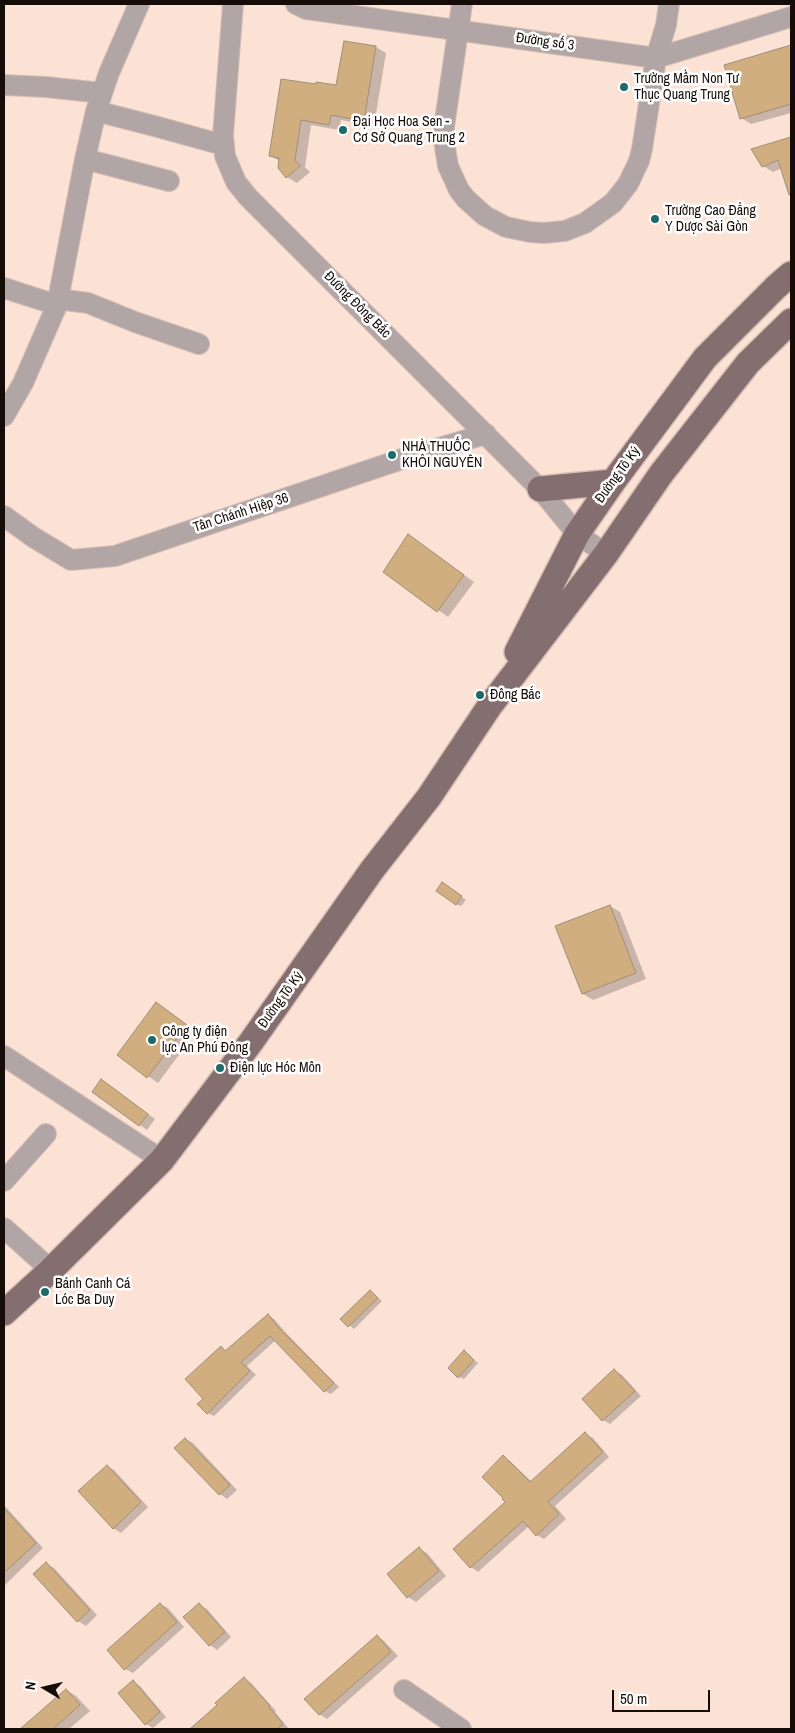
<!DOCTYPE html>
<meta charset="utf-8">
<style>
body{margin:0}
#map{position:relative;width:795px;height:1733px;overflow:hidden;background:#fce1d5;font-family:"Archivo Narrow",sans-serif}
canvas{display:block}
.frame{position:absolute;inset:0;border:5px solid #160d09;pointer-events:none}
.north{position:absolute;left:20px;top:1663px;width:50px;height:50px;-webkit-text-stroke:4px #fff;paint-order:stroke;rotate:279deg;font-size:14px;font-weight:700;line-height:20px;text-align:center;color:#160d09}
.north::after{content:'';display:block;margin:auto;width:18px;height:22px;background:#160d09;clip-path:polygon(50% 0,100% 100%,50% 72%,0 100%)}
.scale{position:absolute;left:612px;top:1690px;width:98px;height:22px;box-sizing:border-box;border:2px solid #160d09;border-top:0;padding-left:6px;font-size:15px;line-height:18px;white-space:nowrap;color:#160d09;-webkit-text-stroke:4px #fff;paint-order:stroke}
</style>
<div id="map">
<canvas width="795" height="1733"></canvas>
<div class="frame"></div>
<div class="north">N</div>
<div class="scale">50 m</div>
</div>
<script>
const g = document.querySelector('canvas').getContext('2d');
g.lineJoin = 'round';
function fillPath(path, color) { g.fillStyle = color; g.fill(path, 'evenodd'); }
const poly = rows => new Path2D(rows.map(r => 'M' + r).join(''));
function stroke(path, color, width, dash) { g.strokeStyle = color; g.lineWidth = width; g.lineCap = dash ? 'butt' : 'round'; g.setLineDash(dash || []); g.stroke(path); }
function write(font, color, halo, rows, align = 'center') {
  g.font = font + ' "Archivo Narrow",sans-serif'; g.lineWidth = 5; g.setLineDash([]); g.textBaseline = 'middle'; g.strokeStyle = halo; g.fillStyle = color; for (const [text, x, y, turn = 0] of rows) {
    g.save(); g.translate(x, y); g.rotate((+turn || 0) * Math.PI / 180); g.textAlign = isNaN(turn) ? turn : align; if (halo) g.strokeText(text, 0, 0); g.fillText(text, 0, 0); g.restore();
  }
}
const shadow = poly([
 [345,42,376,47,386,53,374,126,341,120,339,130,311,125,305,167,310,172,297,183,287,177,280,161,270,156,282,80,337,87],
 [791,47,791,113,751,124,741,118,726,66],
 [791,138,791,190,788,188,782,168,773,172,763,166,753,150],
 [418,542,474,582,448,617,384,572],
 [447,886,466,900,461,906,456,904],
 [610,906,620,912,646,979,593,1000,583,994],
 [157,1004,196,1032,158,1083,118,1055],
 [109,1085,155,1119,147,1130,93,1091],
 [370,1291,382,1301,354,1329,342,1319],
 [268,1315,274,1319,286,1333,339,1387,331,1394,325,1391,276,1340,247,1366,256,1375,214,1416,208,1413,204,1399,221,1348,227,1351],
 [464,1352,478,1363,464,1379,459,1377],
 [615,1371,622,1375,641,1396,610,1424,603,1420],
 [585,1434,593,1438,609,1457,555,1506,566,1519,544,1539,537,1535,529,1526,478,1572,471,1567,455,1549,507,1502,503,1457,510,1461,532,1482],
 [185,1439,193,1443,237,1490,227,1499,220,1494,176,1448],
 [107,1466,114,1470,148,1507,121,1533,113,1528],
 [4,1505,43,1548,4,1586,4,1551,8,1547,4,1543],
 [419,1549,427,1553,446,1576,416,1602,408,1597,389,1575],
 [46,1564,54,1568,97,1615,86,1626,78,1621,35,1574],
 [160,1604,168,1608,184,1627,133,1673,125,1669],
 [199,1605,207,1609,231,1637,217,1650,210,1645],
 [377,1636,384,1641,398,1656,327,1719,319,1714],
 [244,1679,251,1683,276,1711,275,1712,289,1729,189,1729,219,1705],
 [133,1682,140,1686,166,1717,153,1728,146,1724],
 [66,1690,76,1696,90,1711,69,1729,22,1729]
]);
const building = poly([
 [344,41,376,46,364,121,331,115,329,125,301,120,295,160,300,166,286,178,278,168,279,158,269,156,281,79,316,84,316,82,336,85,344,41],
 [791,45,791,104,740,119,724,65,791,45],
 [791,137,791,194,789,195,778,160,762,167,751,149,791,137],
 [408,534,464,575,437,612,383,572,408,534],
 [442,882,462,896,456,905,436,891,442,882],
 [610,905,636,973,582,994,555,926,610,905],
 [156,1002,187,1025,147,1078,117,1055,156,1002],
 [101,1079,148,1114,139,1126,92,1092,101,1079],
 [370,1290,378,1298,348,1327,340,1319,370,1290],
 [268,1314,279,1328,334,1383,324,1392,270,1336,241,1362,250,1371,207,1414,197,1404,203,1399,185,1379,221,1346,225,1351,268,1314],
 [464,1350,474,1360,458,1378,448,1368,464,1350],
 [614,1369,635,1391,602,1421,582,1399,614,1369],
 [585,1432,603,1452,548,1502,559,1514,536,1536,523,1521,470,1568,453,1549,505,1502,502,1499,503,1498,482,1477,503,1455,530,1482,585,1432],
 [185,1438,230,1485,219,1495,174,1448,185,1438],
 [107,1465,141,1502,113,1529,78,1491,107,1465],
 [4,1508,36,1543,4,1573,4,1508],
 [419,1547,439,1571,407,1598,387,1574,419,1547],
 [46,1562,90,1610,77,1622,33,1574,46,1562],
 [160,1603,177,1622,124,1670,107,1650,160,1603],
 [199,1603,225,1632,209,1646,183,1617,199,1603],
 [377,1635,391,1652,319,1715,304,1699,377,1635],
 [244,1677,270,1706,269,1707,283,1724,277,1729,190,1729,217,1705,215,1703,244,1677],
 [133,1680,160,1712,145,1725,118,1693,133,1680],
 [66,1689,80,1705,53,1729,20,1729,66,1689]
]);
const minor = poly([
 [233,4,223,135,225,156,236,182,248,197,540,489,577,534,606,554],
 [296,4,306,9,656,58,791,17],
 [462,4,444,127,444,141,448,166,459,190,466,199,485,216,506,227,530,232,543,233,565,231,585,223,613,203,628,184,639,161,642,149,656,58,666,25,669,4],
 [4,85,46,87,102,93],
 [96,111,158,127,223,145],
 [85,159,169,181],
 [4,288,57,305],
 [58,299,88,303,135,322,199,344],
 [4,416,23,383,57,305,85,159,96,111,109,73,139,4],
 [4,516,33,537,71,560,115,556,405,458,486,434],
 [4,1056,162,1160],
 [4,1181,46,1134],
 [4,1228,51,1270],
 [404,1690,461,1729]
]);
const major = poly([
 [540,489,613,482],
 [517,652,577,534,613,482,705,358,776,287,791,274],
 [4,1313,51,1270,162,1160,251,1042,372,870,429,797,489,707,606,554,661,474,748,363,791,321]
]);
const markers = [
 [624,87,5,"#1d6a6b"],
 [343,130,5,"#1d6a6b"],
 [655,219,5,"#1d6a6b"],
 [392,455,5,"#1d6a6b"],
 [480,695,5,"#1d6a6b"],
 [152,1040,5,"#1d6a6b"],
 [220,1068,5,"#1d6a6b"],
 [45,1292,5,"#1d6a6b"]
];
const streetNames = [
 ["Đường số 3",545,42,8],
 ["Đường Đông Bắc",357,305,45],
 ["Đường Tô Ký",618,475,-54],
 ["Tân Chánh Hiệp 36",241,513,-18],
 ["Đường Tô Ký",281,1000,-54]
];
const poiNames = [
 ["Trường Mầm Non Tư",634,79],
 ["Thục Quang Trung",634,95],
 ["Đại Học Hoa Sen -",353,122],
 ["Cơ Sở Quang Trung 2",353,138],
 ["Trường Cao Đẳng",665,211],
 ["Y Dược Sài Gòn",665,227],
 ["NHÀ THUỐC",402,447],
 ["KHÔI NGUYÊN",402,463],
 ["Đông Bắc",490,695],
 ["Công ty điện",162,1032],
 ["lực An Phú Đông",162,1048],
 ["Điện lực Hóc Môn",230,1068],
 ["Bánh Canh Cá",55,1284],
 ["Lóc Ba Duy",55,1300]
];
fillPath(shadow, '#0003');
fillPath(building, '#d1ae7f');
stroke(building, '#9d8e7a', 1);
stroke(minor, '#d7bfb4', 22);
stroke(major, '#d7bfb4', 28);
stroke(minor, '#b2a5a6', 20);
stroke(major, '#856e6f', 25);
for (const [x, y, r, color] of markers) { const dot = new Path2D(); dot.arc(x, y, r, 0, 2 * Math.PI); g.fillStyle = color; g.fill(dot); stroke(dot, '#fff', 2); }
write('14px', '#160d09', '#fff', streetNames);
write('14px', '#160d09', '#fff', poiNames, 'left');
</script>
